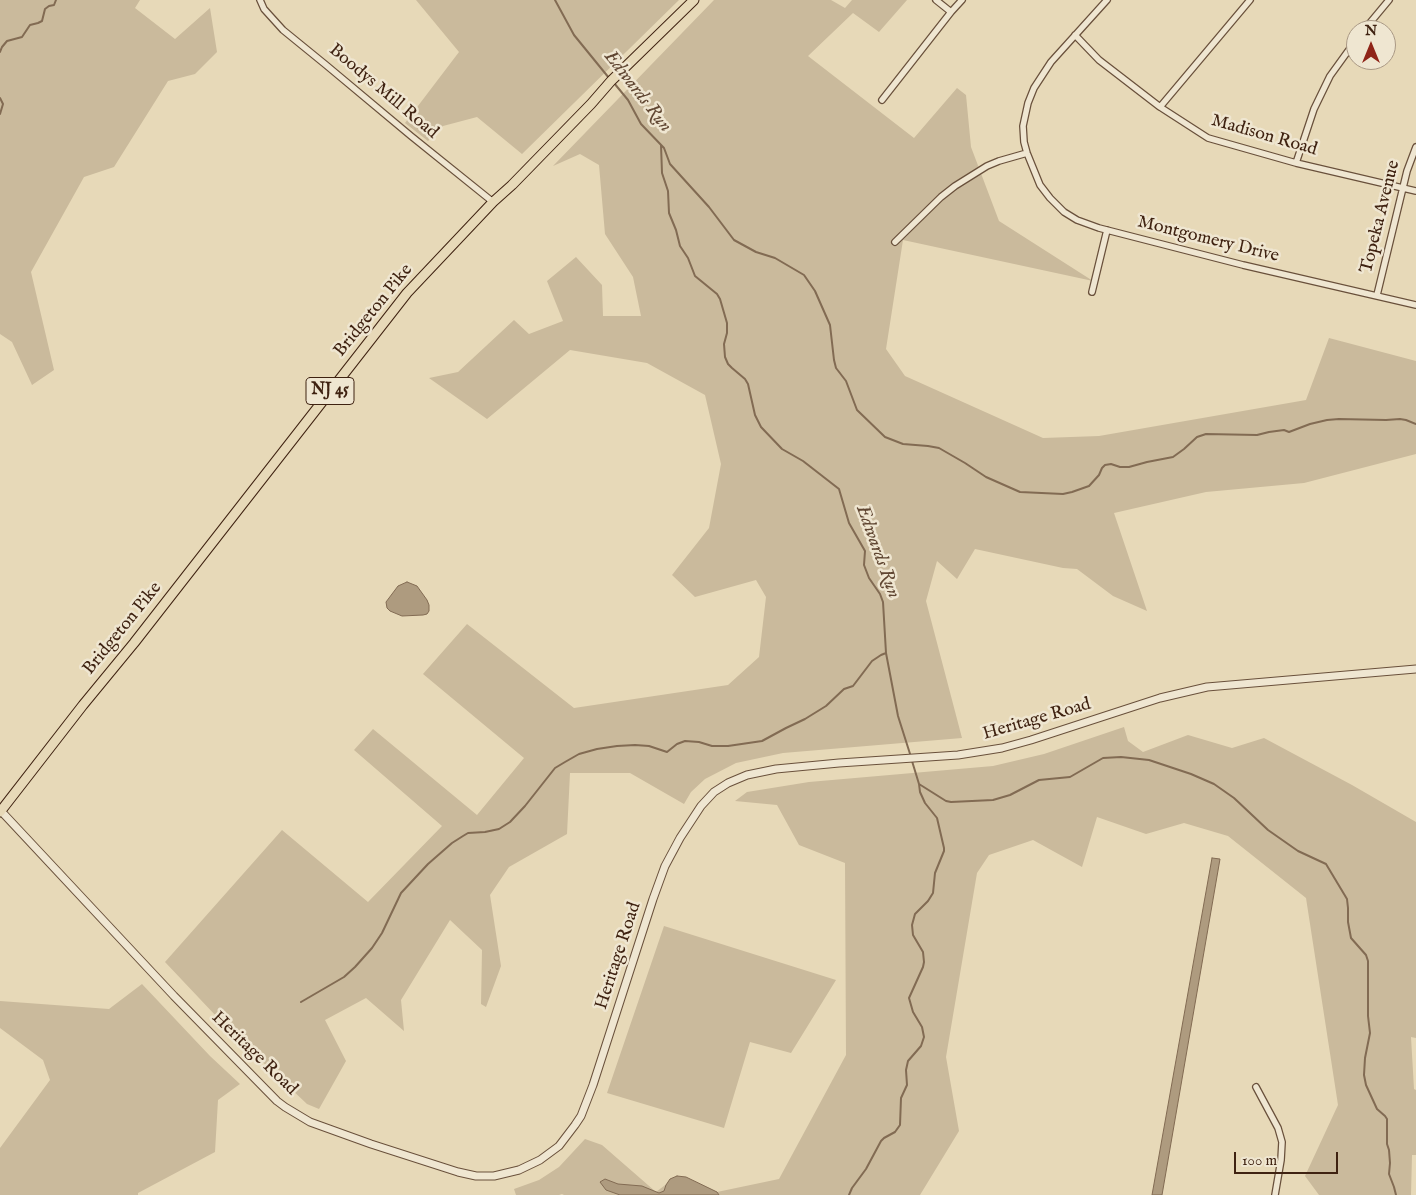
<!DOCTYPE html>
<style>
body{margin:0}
#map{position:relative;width:1416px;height:1195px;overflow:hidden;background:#e7d9b8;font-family:"IM FELL English",serif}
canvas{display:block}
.north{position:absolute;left:1346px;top:20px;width:50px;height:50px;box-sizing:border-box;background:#efe6d1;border:1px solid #a99884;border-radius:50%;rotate:0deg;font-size:14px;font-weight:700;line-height:20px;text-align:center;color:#3f2211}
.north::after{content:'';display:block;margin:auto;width:18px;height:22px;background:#8f2418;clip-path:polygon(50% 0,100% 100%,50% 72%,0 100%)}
.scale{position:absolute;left:1234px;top:1152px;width:104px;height:22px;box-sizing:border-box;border:2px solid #3f2211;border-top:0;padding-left:6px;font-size:15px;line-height:18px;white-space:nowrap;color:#3f2211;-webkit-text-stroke:4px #efe6d1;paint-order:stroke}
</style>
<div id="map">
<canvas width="1416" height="1195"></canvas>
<div class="north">N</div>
<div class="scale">100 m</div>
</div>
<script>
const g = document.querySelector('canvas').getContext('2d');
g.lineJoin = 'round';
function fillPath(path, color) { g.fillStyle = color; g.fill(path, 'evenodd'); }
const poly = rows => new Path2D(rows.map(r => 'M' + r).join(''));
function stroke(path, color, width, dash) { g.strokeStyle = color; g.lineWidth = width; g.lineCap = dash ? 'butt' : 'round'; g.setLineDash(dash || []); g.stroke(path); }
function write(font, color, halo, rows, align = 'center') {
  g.font = font + ' "IM FELL English",serif'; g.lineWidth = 5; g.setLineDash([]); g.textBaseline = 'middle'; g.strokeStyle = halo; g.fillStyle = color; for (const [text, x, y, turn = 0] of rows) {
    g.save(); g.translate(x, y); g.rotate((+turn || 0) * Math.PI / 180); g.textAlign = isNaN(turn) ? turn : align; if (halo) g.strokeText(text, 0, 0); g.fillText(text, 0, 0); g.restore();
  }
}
const green = poly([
 [0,0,140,0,135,8,175,39,210,8,217,52,195,74,168,81,114,167,84,177,31,272,54,370,32,385,12,342,0,334],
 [416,0,679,0,522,154,477,117,443,126,428,141,405,123,459,52],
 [714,0,831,0,845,8,852,0,907,0,879,32,853,13,808,56,914,138,957,88,966,95,971,147,999,221,1093,281,903,240,886,349,905,376,1043,438,1099,436,1306,400,1329,338,1416,361,1416,454,1304,483,1206,492,1114,513,1147,611,1113,596,1077,569,1063,568,975,549,957,579,937,561,926,601,962,738,783,753,736,763,705,779,691,792,684,804,630,773,570,773,567,834,509,867,490,895,501,966,486,1007,481,1004,482,950,450,920,401,1000,404,1031,366,998,325,1020,346,1061,319,1109,307,1104,233,1034,165,962,282,830,368,902,442,826,354,750,373,729,477,815,524,758,423,674,467,624,574,708,728,685,759,657,766,597,756,580,695,597,672,575,709,528,721,464,705,395,647,363,570,350,487,419,429,378,458,372,514,320,529,334,563,321,547,281,576,257,602,285,603,316,641,316,633,277,605,234,599,165,580,154,553,166],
 [1124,727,1128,741,1143,752,1188,735,1232,748,1264,738,1352,785,1416,822,1416,1038,1411,1037,1414,1089,1416,1090,1416,1155,1412,1155,1411,1195,1319,1195,1305,1176,1338,1105,1306,898,1228,836,1184,823,1146,834,1097,817,1082,867,1033,840,989,855,977,873,946,1057,959,1131,920,1195,564,1195,562,1194,559,1195,516,1195,514,1189,539,1180,559,1167,585,1139,602,1145,656,1192,677,1176,717,1192,779,1179,846,1055,845,863,799,845,777,805,735,801,747,792,809,782,993,766,1044,754],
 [664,926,836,980,791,1053,750,1042,724,1128,607,1093],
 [142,984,210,1056,240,1084,218,1100,215,1152,138,1193,138,1195,0,1195,0,1148,50,1080,43,1060,0,1028,0,1001,109,1009]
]);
const water = poly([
 [407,582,417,586,427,600,429,605,429,611,427,614,423,615,402,616,390,611,387,608,386,602,398,586,407,582],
 [1212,858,1220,859,1162,1195,1152,1195,1212,858],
 [677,1176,686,1177,717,1192,719,1195,620,1195,606,1190,600,1182,605,1179,618,1184,642,1186,659,1193,664,1191,666,1185,670,1179,677,1176]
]);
const stream = poly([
 [555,0,574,35,609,78],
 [0,52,2,47,7,41,22,37,30,25,38,23,42,21,45,9,49,6,54,5,56,0],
 [614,83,628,100,641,124,664,148,670,164,709,207,734,240,756,252,775,258,804,275,815,291,830,325,834,360,836,368,846,381,857,410,885,437,903,444,928,446,939,448,965,463,986,477,1020,492,1063,494,1072,492,1089,486,1099,475,1102,468,1105,465,1111,464,1120,467,1129,467,1147,462,1173,457,1184,449,1197,437,1206,434,1257,435,1269,432,1284,430,1289,432,1310,424,1327,420,1339,419,1386,420,1400,419,1406,420,1416,424],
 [0,98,3,104,0,114],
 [661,145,662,173,668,191,669,213,676,230,680,246,688,258,695,276,717,294,720,299,727,323,727,333,724,344,725,357,728,364,732,368,745,379,748,384,755,415,761,427,782,449,803,461,839,489,849,523,865,551,864,565,869,578,880,594,883,602,886,653,898,716,911,757],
 [919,784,946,801,951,802,993,800,1010,795,1039,780,1070,777,1103,758,1121,757,1149,760,1191,774,1214,784,1234,798,1268,830,1298,851,1326,864,1347,899,1348,908,1348,922,1351,938,1366,955,1368,961,1368,1016,1370,1033,1365,1058,1364,1075,1366,1085,1377,1109,1385,1116,1387,1119,1387,1144,1389,1150,1390,1163,1389,1174,1394,1187,1396,1195],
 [301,1002,344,977,355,967,372,948,382,933,401,893,428,864,452,843,463,836,468,833,485,832,499,829,510,822,525,806,555,768,565,762,579,754,597,749,617,746,635,745,649,746,667,752,677,744,685,741,699,742,712,746,728,746,762,741,786,728,805,719,826,706,844,689,853,686,872,661,881,655,886,653],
 [849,1195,852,1188,866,1169,881,1141,884,1138,895,1132,900,1125,901,1098,907,1085,906,1070,908,1061,921,1046,924,1037,922,1027,913,1012,909,998,923,967,924,962,923,952,913,935,912,925,915,914,928,901,933,893,935,873,944,851,944,848,937,818,925,803,920,792,919,784,912,761]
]);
const minor = poly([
 [260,0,264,9,283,30,326,65,411,136,493,202],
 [936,0,951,12],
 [1107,0,1051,62,1034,88,1028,103,1023,126,1024,142,1027,153,1040,185,1050,198,1064,212,1077,220,1099,228,1243,265,1416,305],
 [1364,30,1389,0],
 [1075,35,1099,60,1160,107,1208,138,1296,163,1416,191],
 [882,100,951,12,962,0],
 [1160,107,1250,0],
 [1296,163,1314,109,1330,76,1356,40],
 [895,242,941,197,955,186,987,166,999,161,1027,153],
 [1092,292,1107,230],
 [1377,295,1407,171,1416,147],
 [1256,1087,1278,1128,1282,1142,1281,1160,1275,1195]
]);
const tertiary = poly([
 [1,811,174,996,277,1101,285,1107,310,1122,371,1144,458,1172,476,1176,494,1176,519,1170,540,1160,559,1146,575,1125,581,1116,593,1085,653,899,665,866,680,838,701,806,714,792,728,783,747,775,776,769,839,763,958,755,1002,748,1031,740,1160,698,1207,687,1416,669]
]);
const primary = poly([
 [0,812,83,705,134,643,407,293,493,202,512,185,591,104,611,81,694,0]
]);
const shields = [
 [330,391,48]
];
const shieldNames = [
 ["NJ 45",330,391]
];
const streetNames = [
 ["Boodys Mill Road",383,92,40],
 ["Madison Road",1264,136,16],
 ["Topeka Avenue",1381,217,-76],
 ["Montgomery Drive",1208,240,14],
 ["Bridgeton Pike",374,311,-51],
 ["Bridgeton Pike",123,629,-51],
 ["Heritage Road",1037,720,-16],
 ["Heritage Road",619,956,-72],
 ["Heritage Road",254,1054,44]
];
const waterNames = [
 ["Edwards Run",637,92,52],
 ["Edwards Run",877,552,70]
];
fillPath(green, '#caba9c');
fillPath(water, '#ae9b7f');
stroke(water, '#826b53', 1);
stroke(stream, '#826b53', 2);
stroke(minor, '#69503b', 8);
stroke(tertiary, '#69503b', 9);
stroke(primary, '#3f2211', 11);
stroke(minor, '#efe6d1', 5.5);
stroke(tertiary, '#efe6d1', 7);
stroke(primary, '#e7d9b8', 9);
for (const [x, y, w] of shields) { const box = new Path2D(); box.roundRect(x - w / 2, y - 13.5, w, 27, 4); g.fillStyle = '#efe6d1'; g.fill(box); stroke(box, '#3f2211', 1); }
write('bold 16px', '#3f2211', null, shieldNames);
write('18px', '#3f2211', '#efe6d1', streetNames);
write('italic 19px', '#604632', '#efe6d1', waterNames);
</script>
